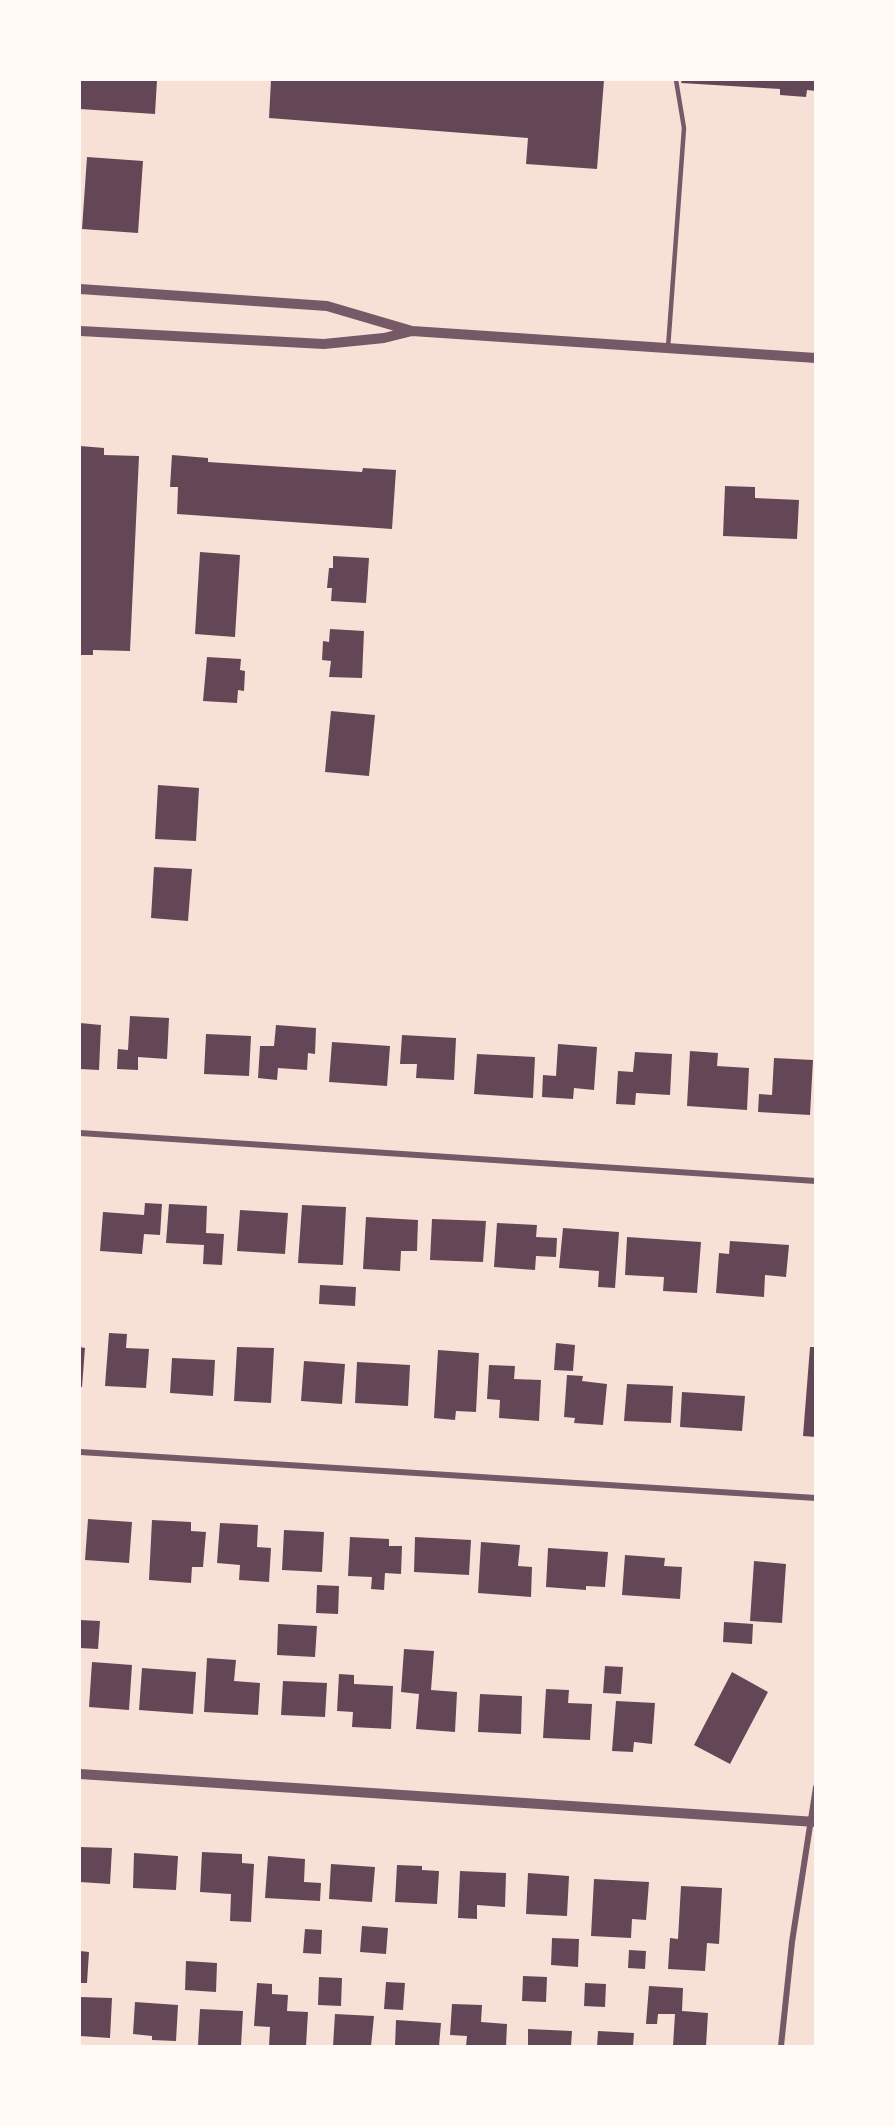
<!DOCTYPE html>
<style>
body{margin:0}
#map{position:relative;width:895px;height:2126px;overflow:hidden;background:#f7e1d7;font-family:Manrope,sans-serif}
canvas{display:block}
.frame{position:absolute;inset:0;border:81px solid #fffaf5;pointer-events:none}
</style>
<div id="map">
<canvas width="895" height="2126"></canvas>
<div class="frame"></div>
</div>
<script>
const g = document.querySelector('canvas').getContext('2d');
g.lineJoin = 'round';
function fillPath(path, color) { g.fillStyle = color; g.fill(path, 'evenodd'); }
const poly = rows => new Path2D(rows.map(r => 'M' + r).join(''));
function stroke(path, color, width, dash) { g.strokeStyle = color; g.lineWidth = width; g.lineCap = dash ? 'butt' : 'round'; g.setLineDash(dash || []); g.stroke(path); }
const building = poly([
 [80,80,157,80,155,114,80,109],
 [271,80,604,80,597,169,526,164,528,138,269,118],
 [682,80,816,80,816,91,807,90,806,97,780,95,780,89,681,83],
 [87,157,143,161,138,233,82,229],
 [80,446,104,448,104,455,139,456,130,651,93,650,93,655,80,655],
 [172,455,208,458,208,462,362,472,363,468,396,470,392,529,177,514,178,487,170,487],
 [725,486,755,487,755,498,799,500,797,539,723,536],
 [200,552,240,555,235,637,195,634],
 [333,556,369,558,366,603,331,601,332,588,327,588,329,568,333,568],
 [330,629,364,631,362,678,329,677,331,661,322,660,323,641,329,642],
 [207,657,241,659,240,670,245,671,244,691,238,690,237,703,203,701],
 [331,711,375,715,369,776,325,772],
 [158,785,199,788,196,841,155,839],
 [154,867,192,869,188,921,151,918],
 [130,1016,169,1018,167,1059,138,1057,138,1070,117,1069,118,1049,128,1050],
 [80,1023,101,1025,99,1070,80,1069],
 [276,1025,316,1028,315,1054,308,1053,307,1070,278,1068,277,1080,258,1078,260,1046,274,1046],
 [206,1034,251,1036,249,1076,204,1074],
 [402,1035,456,1038,454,1080,416,1078,417,1064,400,1064],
 [332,1042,390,1046,387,1086,329,1082],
 [558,1044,597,1047,594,1090,574,1088,573,1099,542,1097,543,1075,556,1076],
 [690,1051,718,1053,717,1066,749,1068,747,1110,687,1106],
 [635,1052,672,1054,670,1095,636,1093,635,1105,616,1104,618,1071,633,1072],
 [477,1054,535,1057,533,1098,474,1094],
 [774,1058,813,1060,810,1115,758,1112,759,1094,772,1095],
 [145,1203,162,1204,160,1235,144,1234,142,1254,100,1251,103,1212,144,1215],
 [169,1204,207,1206,206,1233,224,1234,222,1265,203,1264,204,1245,166,1243],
 [302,1205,346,1207,343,1265,298,1263],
 [240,1210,288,1213,285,1254,237,1251],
 [366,1217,418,1220,417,1251,401,1251,400,1271,363,1269],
 [432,1219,486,1221,483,1262,430,1260],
 [497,1223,537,1225,536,1237,557,1238,556,1257,536,1256,535,1270,494,1267],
 [563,1228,619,1232,615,1288,598,1287,599,1271,559,1268],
 [627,1237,701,1242,697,1293,663,1291,664,1277,625,1275],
 [730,1241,789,1245,786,1277,765,1275,764,1297,716,1293,719,1253,729,1254],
 [320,1285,356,1287,355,1306,319,1304],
 [109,1333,127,1334,126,1348,149,1349,146,1388,105,1386],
 [556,1343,575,1345,573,1371,554,1370],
 [80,1347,85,1348,82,1387,80,1387],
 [237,1347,274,1348,271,1403,234,1401],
 [810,1347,816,1347,816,1437,803,1436],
 [438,1350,479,1353,476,1412,456,1411,455,1420,434,1418],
 [172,1358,215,1360,213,1396,170,1393],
 [304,1361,345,1364,342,1404,301,1401],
 [357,1362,410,1365,408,1406,355,1403],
 [489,1365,515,1366,514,1379,541,1380,539,1421,499,1418,500,1400,487,1399],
 [567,1375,583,1376,582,1381,607,1384,603,1425,574,1423,575,1418,564,1417],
 [627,1384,673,1386,671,1423,624,1421],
 [682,1392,745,1396,742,1431,680,1427],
 [88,1519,132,1522,129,1563,85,1560],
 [152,1520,191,1522,191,1531,206,1532,203,1567,192,1567,191,1583,149,1580],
 [220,1523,258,1525,257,1547,271,1548,269,1582,239,1580,240,1565,217,1563],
 [284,1530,324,1532,322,1572,282,1570],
 [350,1537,389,1539,389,1546,402,1546,401,1574,385,1573,384,1590,371,1589,372,1577,348,1576],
 [415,1537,471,1540,469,1575,414,1572],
 [481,1542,520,1545,518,1566,532,1567,531,1597,478,1593],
 [548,1548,608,1552,605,1587,586,1586,586,1590,546,1587],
 [625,1555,665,1558,664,1566,682,1567,680,1599,622,1595],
 [754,1561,786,1564,782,1623,750,1621],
 [317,1585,339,1586,338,1614,316,1613],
 [80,1620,100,1621,98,1649,80,1648],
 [724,1622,753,1624,752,1644,723,1642],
 [278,1624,317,1626,315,1657,277,1655],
 [404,1649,434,1651,431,1690,457,1692,455,1732,416,1729,419,1694,401,1692],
 [207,1658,236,1660,234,1681,260,1683,258,1715,204,1712],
 [92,1662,132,1665,129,1710,89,1707],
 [605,1666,623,1667,621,1694,603,1693],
 [142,1668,196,1672,193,1714,139,1710],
 [732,1672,768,1692,730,1764,694,1745],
 [339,1674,354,1675,354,1684,393,1686,391,1729,352,1727,353,1712,337,1711],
 [283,1681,327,1683,325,1717,281,1715],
 [546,1689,569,1690,568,1703,592,1704,590,1740,543,1738],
 [480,1694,522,1696,521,1734,478,1732],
 [616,1701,655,1703,652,1744,634,1742,633,1752,612,1751],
 [80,1847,112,1848,110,1884,80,1882],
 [202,1852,242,1854,242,1863,254,1864,251,1922,230,1921,231,1894,200,1892],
 [134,1853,178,1856,176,1890,133,1888],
 [268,1856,305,1859,304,1882,321,1883,320,1901,265,1898],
 [331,1864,375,1867,372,1902,329,1899],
 [397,1865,422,1866,422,1870,439,1871,437,1904,395,1902],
 [460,1871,506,1873,505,1907,477,1905,477,1919,458,1918],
 [528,1873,569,1876,567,1916,526,1914],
 [594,1879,649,1882,646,1920,632,1919,631,1938,591,1936],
 [681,1886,722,1888,719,1944,707,1943,705,1971,668,1969,670,1938,678,1939],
 [362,1926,388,1928,386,1954,360,1952],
 [305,1929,322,1930,321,1954,303,1953],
 [552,1938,579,1939,578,1967,551,1965],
 [629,1950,646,1951,645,1969,628,1968],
 [80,1951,89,1952,87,1983,80,1983],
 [186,1961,217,1963,216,1992,185,1990],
 [523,1976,547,1977,546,2002,522,2001],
 [319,1977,342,1978,341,2006,318,2005],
 [386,1982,405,1983,403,2010,384,2009],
 [257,1983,272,1984,272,1994,288,1995,287,2011,308,2012,306,2046,269,2046,270,2027,254,2026],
 [585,1983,606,1984,605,2007,584,2006],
 [649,1986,683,1988,682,2011,708,2013,706,2046,673,2046,675,2014,658,2014,657,2024,646,2024],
 [80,1997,112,1998,110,2038,80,2036],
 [135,2002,178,2005,176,2041,152,2040,152,2036,133,2034],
 [452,2004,482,2005,481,2022,507,2024,506,2046,466,2046,467,2036,450,2035],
 [200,2009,243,2011,241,2046,198,2045],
 [335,2014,374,2016,371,2046,333,2046],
 [396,2020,441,2023,439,2046,395,2046],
 [528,2029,572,2031,571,2046,528,2046],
 [598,2031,634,2033,633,2046,597,2046]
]);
const service = poly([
 [668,348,684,128,676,80]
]);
const minor = poly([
 [80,1133,816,1181],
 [80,1452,816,1498],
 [781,2046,792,1942,816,1787]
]);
const tertiary = poly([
 [80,289,327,306,412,331,816,358],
 [80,331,324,344,384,338,412,331],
 [80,1774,816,1822]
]);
fillPath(building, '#644757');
stroke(service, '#755966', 4.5);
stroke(minor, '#755966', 6);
stroke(tertiary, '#755966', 10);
</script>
